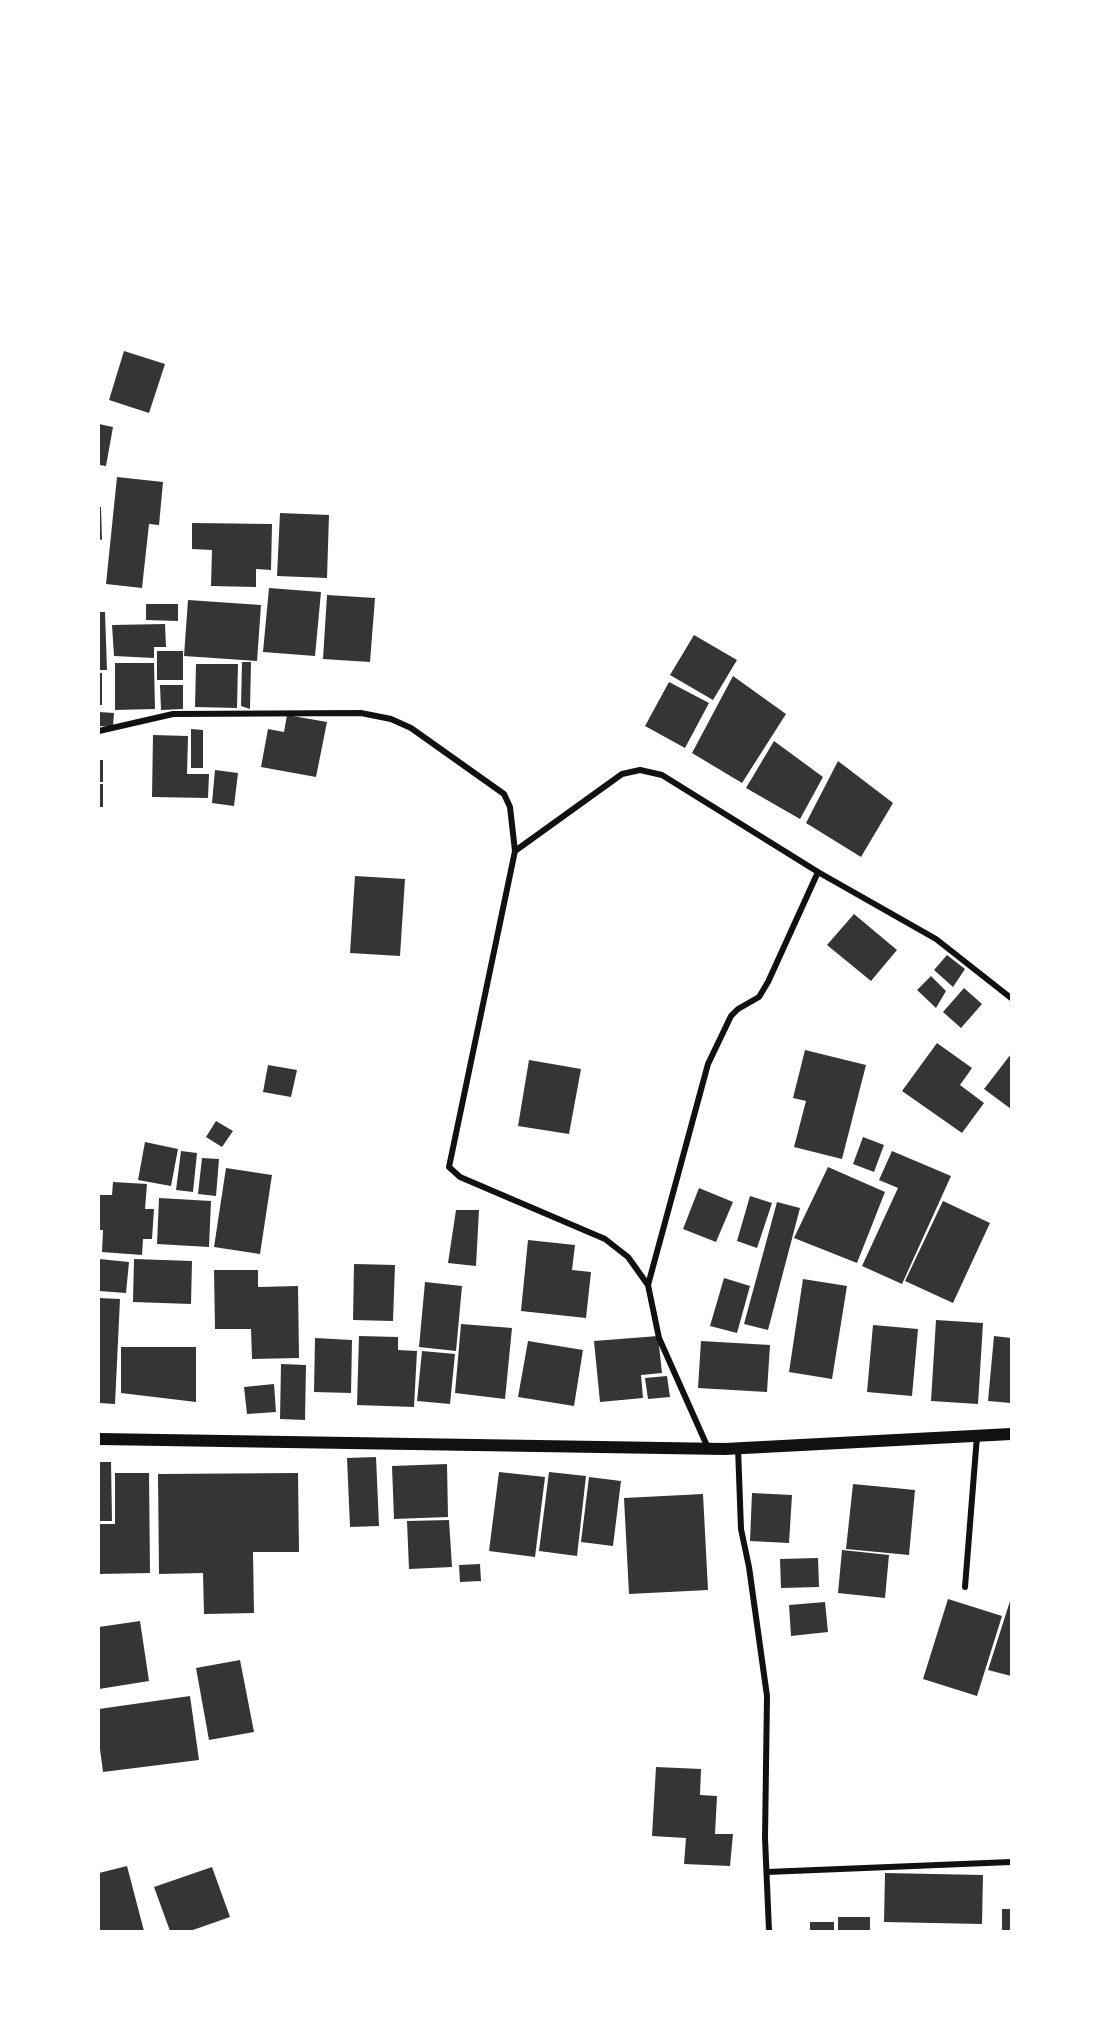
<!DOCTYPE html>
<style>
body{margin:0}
#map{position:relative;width:1110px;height:2030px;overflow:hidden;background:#fff;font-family:"Fira Sans Condensed",sans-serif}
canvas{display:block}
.frame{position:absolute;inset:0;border:100px solid #fff;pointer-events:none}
</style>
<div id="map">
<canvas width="1110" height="2030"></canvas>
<div class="frame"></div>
</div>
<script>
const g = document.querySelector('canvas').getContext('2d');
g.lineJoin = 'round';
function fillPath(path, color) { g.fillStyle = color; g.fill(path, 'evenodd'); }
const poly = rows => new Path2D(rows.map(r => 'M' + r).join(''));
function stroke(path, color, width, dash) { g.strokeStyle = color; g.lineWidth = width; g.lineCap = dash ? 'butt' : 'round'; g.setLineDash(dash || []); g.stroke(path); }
const building = poly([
 [124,351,165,364,149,413,109,400],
 [99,424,113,427,106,466,99,465],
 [117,477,163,482,159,525,149,524,142,588,106,584],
 [99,507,101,507,102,540,99,539],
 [280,513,329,515,327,578,277,576],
 [192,523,272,524,271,570,256,569,256,587,211,586,212,550,192,549],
 [269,588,321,592,315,656,263,652],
 [327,595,375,598,370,662,323,659],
 [188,600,261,605,257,661,184,656],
 [146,604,178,604,178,621,146,620],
 [99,612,105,612,107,670,99,670],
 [165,624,166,647,154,647,154,658,114,656,112,625],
 [694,635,737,660,713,700,670,675],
 [157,651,183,651,183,680,157,680],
 [242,662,251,662,250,709,241,706],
 [115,663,154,663,155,709,115,710],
 [196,664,238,664,237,708,195,707],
 [99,673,102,673,102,705,99,705],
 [733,676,786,714,742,783,692,753],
 [669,682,709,703,685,748,645,726],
 [160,685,183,685,183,709,161,710],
 [99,712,114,713,113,727,99,726],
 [287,715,327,722,316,777,261,767,268,729,284,732],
 [191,729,203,730,203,768,191,768],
 [153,735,188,736,187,774,209,774,208,798,152,797],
 [774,741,823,777,800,819,746,788],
 [99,760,103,760,103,782,99,782],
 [838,761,893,803,861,857,806,823],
 [215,770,238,773,234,806,212,803],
 [99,784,103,784,103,807,99,807],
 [355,876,405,879,400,956,350,953],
 [854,914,897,950,871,981,827,945],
 [947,955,965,969,953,987,934,970],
 [931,976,946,991,936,1008,917,990],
 [964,988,982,1004,961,1028,943,1012],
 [937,1043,972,1068,960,1085,984,1103,962,1133,902,1091],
 [805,1050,866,1065,842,1159,794,1147,806,1101,793,1098],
 [1011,1054,1011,1109,984,1089],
 [529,1060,581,1069,569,1134,518,1126],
 [268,1065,297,1070,291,1097,263,1092],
 [216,1121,233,1131,222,1147,206,1137],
 [863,1137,884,1145,874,1172,853,1164],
 [145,1142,178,1149,171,1186,138,1180],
 [181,1151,197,1153,193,1192,176,1190],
 [892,1151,951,1176,902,1284,862,1266,898,1188,879,1180],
 [202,1158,219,1159,216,1196,198,1194],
 [828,1167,885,1192,857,1263,794,1238],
 [226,1168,272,1175,260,1254,214,1247],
 [113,1182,147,1184,145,1209,154,1209,152,1239,143,1239,142,1255,102,1252,103,1230,99,1230,99,1195,112,1195],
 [699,1188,733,1202,716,1242,683,1229],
 [750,1196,772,1203,757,1248,737,1241],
 [159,1198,211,1201,209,1247,157,1244],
 [943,1201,990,1223,953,1303,905,1281],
 [777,1202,800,1208,768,1330,744,1324],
 [456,1210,479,1210,476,1266,448,1263],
 [528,1240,575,1245,572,1270,591,1272,586,1318,521,1311],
 [99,1259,129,1262,126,1293,99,1291],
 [134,1259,192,1261,191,1304,133,1302],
 [354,1264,395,1265,393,1321,353,1320],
 [214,1270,258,1270,258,1287,298,1286,299,1358,252,1359,251,1329,215,1329],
 [724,1278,750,1286,737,1333,710,1326],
 [803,1279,847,1286,832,1379,789,1372],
 [425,1282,462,1286,456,1351,419,1347],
 [99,1298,120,1299,115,1404,99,1403],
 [936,1320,983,1323,978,1404,931,1401],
 [461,1324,512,1328,505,1399,455,1393],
 [873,1325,918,1329,912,1396,867,1392],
 [359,1336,398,1337,398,1350,417,1351,414,1407,357,1405],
 [658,1336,662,1373,641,1375,643,1398,600,1402,594,1341],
 [994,1336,1011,1338,1011,1403,988,1401],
 [315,1338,352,1340,351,1393,314,1392],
 [528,1341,583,1350,574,1406,518,1397],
 [701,1341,770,1345,767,1392,698,1388],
 [121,1347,196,1347,196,1402,121,1393],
 [422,1351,455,1354,450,1404,417,1401],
 [281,1364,306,1365,305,1420,280,1419],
 [667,1376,670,1397,648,1399,645,1378],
 [274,1384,276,1412,247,1414,244,1387],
 [376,1457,379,1526,350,1527,347,1458],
 [99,1462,111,1462,112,1521,99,1521],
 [447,1464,448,1517,394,1519,392,1466],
 [499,1472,545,1477,535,1557,489,1551],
 [549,1472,586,1476,577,1556,539,1551],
 [115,1473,149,1473,150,1573,99,1574,99,1524,115,1524],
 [298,1473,299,1552,253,1552,254,1613,204,1614,203,1573,159,1574,158,1474],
 [589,1477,621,1481,613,1546,581,1542],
 [853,1484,915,1490,909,1555,846,1549],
 [752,1493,792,1495,789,1543,750,1541],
 [703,1494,708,1590,629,1594,624,1498],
 [449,1520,452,1567,409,1569,407,1521],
 [842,1550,889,1555,885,1598,838,1593],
 [818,1558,819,1587,781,1588,780,1559],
 [480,1564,481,1581,460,1582,459,1565],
 [1011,1598,1011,1676,988,1670],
 [948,1599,1002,1616,977,1696,923,1679],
 [825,1602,828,1632,791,1636,789,1605],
 [140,1621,149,1681,99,1689,99,1627],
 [240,1660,254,1732,209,1740,196,1668],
 [190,1696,199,1760,103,1772,99,1741,99,1709],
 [656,1767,701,1769,700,1795,717,1796,715,1834,733,1834,730,1866,684,1864,686,1838,652,1836],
 [127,1866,144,1931,99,1931,99,1873],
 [212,1867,230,1917,190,1931,170,1931,154,1887],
 [885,1873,983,1875,982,1924,884,1922],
 [1002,1909,1011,1909,1011,1931,1002,1931],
 [838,1917,870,1917,870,1931,838,1931],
 [810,1922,834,1922,834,1931,810,1931]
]);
const minor = poly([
 [99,731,173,714,361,713,391,719,411,728,504,794,510,807,515,851,449,1167,460,1177,605,1239,628,1257,648,1285,659,1338,708,1448],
 [515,851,622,774,640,770,662,775,818,872,936,939,1011,998],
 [648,1285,708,1064,731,1016,738,1009,759,997,768,982,818,872],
 [738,1448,741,1529,749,1567,767,1696,765,1838,769,1931],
 [965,1587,977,1436],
 [767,1872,1011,1862]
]);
const secondary = poly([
 [99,1439,725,1449,1011,1434]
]);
fillPath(building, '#353535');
stroke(minor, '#111', 6);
stroke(secondary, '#111', 12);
</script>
